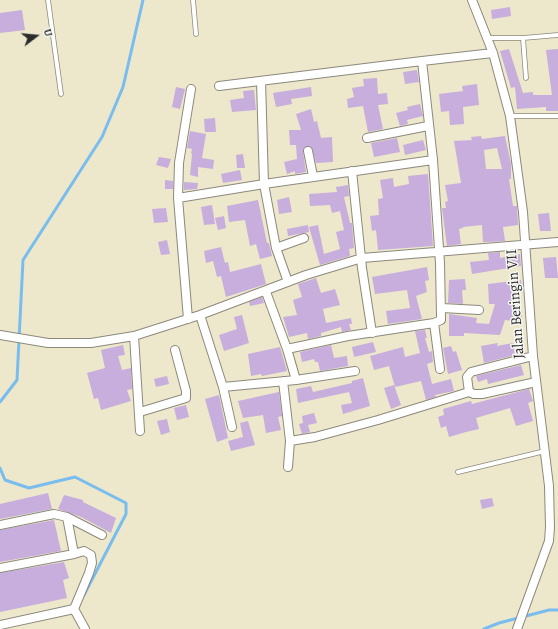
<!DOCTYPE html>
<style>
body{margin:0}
#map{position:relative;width:558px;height:629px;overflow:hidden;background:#ede7cc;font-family:Alegreya,serif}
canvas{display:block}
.north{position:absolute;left:16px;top:16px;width:40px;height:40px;-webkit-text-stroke:3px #f6f6f2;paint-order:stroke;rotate:74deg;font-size:11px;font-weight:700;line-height:16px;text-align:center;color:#2b2b2b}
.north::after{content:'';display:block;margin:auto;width:14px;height:18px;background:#2b2b2b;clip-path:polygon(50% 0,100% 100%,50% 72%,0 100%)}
</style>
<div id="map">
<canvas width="558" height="629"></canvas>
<div class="north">U</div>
</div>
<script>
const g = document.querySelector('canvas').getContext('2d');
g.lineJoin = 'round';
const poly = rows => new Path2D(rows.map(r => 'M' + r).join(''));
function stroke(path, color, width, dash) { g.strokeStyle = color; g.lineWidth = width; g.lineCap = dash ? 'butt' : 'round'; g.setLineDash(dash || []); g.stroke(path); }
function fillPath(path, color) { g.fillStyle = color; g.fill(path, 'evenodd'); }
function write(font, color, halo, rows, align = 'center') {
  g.font = font + ' Alegreya,serif'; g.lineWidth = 3; g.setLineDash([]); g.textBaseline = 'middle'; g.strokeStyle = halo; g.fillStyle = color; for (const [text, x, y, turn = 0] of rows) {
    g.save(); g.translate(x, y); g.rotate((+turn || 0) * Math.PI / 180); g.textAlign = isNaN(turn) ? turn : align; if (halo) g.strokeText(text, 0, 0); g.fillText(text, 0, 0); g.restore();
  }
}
const stream = poly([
 [0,402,17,380,23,260,102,137,123,87,143,0],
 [0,468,5,480,29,488,75,477,126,503,126,514,84,595],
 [484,629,499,623,549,610,558,610]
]);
const building = poly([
 [510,7,511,16,492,19,491,10],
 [22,10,25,30,0,33,0,13],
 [509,49,523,93,533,92,533,95,552,95,546,50,558,49,558,111,546,111,546,107,517,109,515,87,511,88,500,51],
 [417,70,419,82,405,84,403,72],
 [377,78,378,94,387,93,388,104,378,105,383,129,368,132,363,106,348,108,347,99,354,97,352,88,364,86,363,79],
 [477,84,479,105,463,107,464,124,450,125,449,111,441,112,439,94,463,91,462,86],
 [176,87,185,89,180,109,172,107],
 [311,87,312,96,291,99,292,104,276,107,273,93],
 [254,90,256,110,232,112,230,100,244,98,243,91],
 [420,104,423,116,407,120,408,124,400,126,396,113,408,110,407,107],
 [311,109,314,122,317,121,321,138,332,137,333,162,316,163,312,148,307,146,303,152,306,172,295,174,295,171,287,174,284,162,297,159,296,145,290,145,289,130,301,130,296,114],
 [215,118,216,132,205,132,204,119],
 [190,131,206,134,202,158,214,160,213,169,198,167,198,177,190,175,192,154,191,153,192,149,187,148],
 [481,136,482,139,505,136,511,164,511,179,509,179,513,206,517,206,518,225,503,227,505,241,487,242,483,242,482,225,463,227,463,228,459,229,461,244,447,246,442,208,446,208,445,202,448,201,445,185,461,183,454,141,472,140,471,137],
 [497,148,502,169,486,169,484,150],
 [397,138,400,152,374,157,371,143],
 [423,140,426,150,405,155,403,145],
 [243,154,245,168,237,168,236,155],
 [159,157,171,159,168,168,156,165],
 [240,170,242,180,223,183,221,174],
 [428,174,433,246,378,250,376,230,372,231,370,216,379,215,378,199,383,198,380,180,393,178,394,187,409,184,408,176],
 [165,180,173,181,173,189,165,189],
 [184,182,198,183,197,189,184,190],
 [348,185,349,196,344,197,350,223,352,223,354,248,349,249,350,256,320,265,309,227,318,225,324,254,340,249,336,232,344,230,340,211,332,213,330,205,310,206,309,194,337,192,336,187],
 [289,197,292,212,279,214,277,200],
 [258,200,267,243,269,243,272,256,260,259,256,244,250,246,245,220,229,222,227,206],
 [212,205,215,224,204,225,201,207],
 [166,208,168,222,154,223,152,209],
 [549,213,551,231,540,231,538,214],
 [224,216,226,228,218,230,215,218],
 [308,225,309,232,288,236,287,229],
 [167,240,170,254,161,255,158,242],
 [221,247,225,263,228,262,230,272,261,264,266,284,226,297,221,276,217,277,213,261,206,263,204,251],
 [500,252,500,258,520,254,521,266,472,274,470,262,489,260,488,253],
 [556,257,558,278,545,278,543,258],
 [427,267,429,280,425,281,427,292,416,296,422,319,388,324,386,311,410,308,407,290,375,294,372,277],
 [316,278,321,293,335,289,340,305,323,309,326,323,351,318,352,324,349,324,351,330,342,332,341,327,321,333,321,336,308,339,307,333,289,337,283,317,297,315,293,300,302,297,298,284],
 [465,279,466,290,462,290,463,304,448,303,449,280],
 [521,280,522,292,512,294,513,310,522,311,521,322,505,320,500,335,464,333,464,336,449,336,449,314,477,318,476,323,489,324,495,304,489,304,488,284],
 [262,297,264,303,250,306,249,302],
 [242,315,249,343,224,351,219,335,237,329,234,317],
 [425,330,427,338,425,338,429,352,432,351,433,362,427,364,432,384,451,379,454,391,435,395,436,397,426,400,421,381,395,387,389,366,374,370,370,356,403,347,405,357,420,353,415,331],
 [373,342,376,352,354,357,352,347],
 [498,343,497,346,513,343,515,355,484,363,481,346],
 [123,345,125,355,118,356,122,370,131,368,132,389,127,390,131,401,101,410,98,398,94,399,87,373,105,368,101,350],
 [331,345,334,358,347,356,348,366,320,371,318,362,315,362,314,359,302,362,300,352],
 [451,346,453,352,456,351,462,370,448,374,443,348],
 [280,347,287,371,262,376,261,374,251,376,248,354],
 [521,365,524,375,488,384,487,379,478,382,476,376],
 [167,376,169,384,156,387,154,379],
 [363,378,370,406,343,414,341,405,352,403,349,392,298,403,296,389,311,386,313,392,352,383,352,381],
 [394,385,401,405,391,409,384,388],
 [529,389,533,401,528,403,533,421,516,426,510,408,476,418,479,429,466,432,449,437,446,426,441,428,438,417,444,415,443,409,471,401,472,404],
 [279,392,282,416,278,417,281,430,266,433,263,415,243,418,238,401],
 [219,395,228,438,217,442,205,399],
 [186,405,189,417,177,420,174,408],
 [314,413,317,423,308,425,310,432,302,434,299,424,303,423,302,416],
 [167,419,170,432,161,435,157,421],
 [248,421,255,445,231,451,228,441,243,437,240,423],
 [48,493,52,509,0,519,0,504],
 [64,495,83,500,83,502,116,518,111,533,81,517,58,509],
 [492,498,494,506,482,509,480,500],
 [54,520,61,551,0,562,0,530],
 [64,562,69,578,63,580,67,598,0,612,0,573]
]);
const lane = poly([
 [48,0,61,94],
 [193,0,196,34],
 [488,38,523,38,558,35],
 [523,38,526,78],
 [510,116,558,116],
 [458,472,545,451]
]);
const street = poly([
 [472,0,493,53,510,116,523,212,533,356,549,486,550,527,549,541,517,629],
 [261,81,264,184,433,160,440,263,441,316,441,320,434,323,348,336,287,349,266,292],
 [219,86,422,61],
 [367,138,428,126],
 [308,151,313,176],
 [433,160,422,61,493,53],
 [352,171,362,268,372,333],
 [178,198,264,184,276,248],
 [288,282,276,248,304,238],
 [442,308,479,310],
 [200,315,223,387,232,427],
 [188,319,178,198,179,163,191,89],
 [434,323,440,369],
 [0,335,48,343,91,343,134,336,200,315,306,275,362,258,558,242],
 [134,336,140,431],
 [287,349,296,380],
 [283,381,290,441,315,437,378,420,469,392,474,394,482,394,536,382],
 [223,387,296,380,355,371],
 [469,392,467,377,471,372,533,356],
 [140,412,186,398,186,391,175,350],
 [288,467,290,441],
 [67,517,102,535],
 [0,525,54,514,67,517,74,554,84,551,91,555,92,563,89,573,74,609,85,629],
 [0,568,74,554],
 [0,625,74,609]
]);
const streetNames = [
 ["Jalan Beringin VII",516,304,-94]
];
stroke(stream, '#79bdef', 3);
fillPath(building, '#c7aedc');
stroke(lane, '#8c897c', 5.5);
stroke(street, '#8c897c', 10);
stroke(lane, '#fff', 4);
stroke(street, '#fff', 8);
write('15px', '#2b2b2b', '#f6f6f2', streetNames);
</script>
